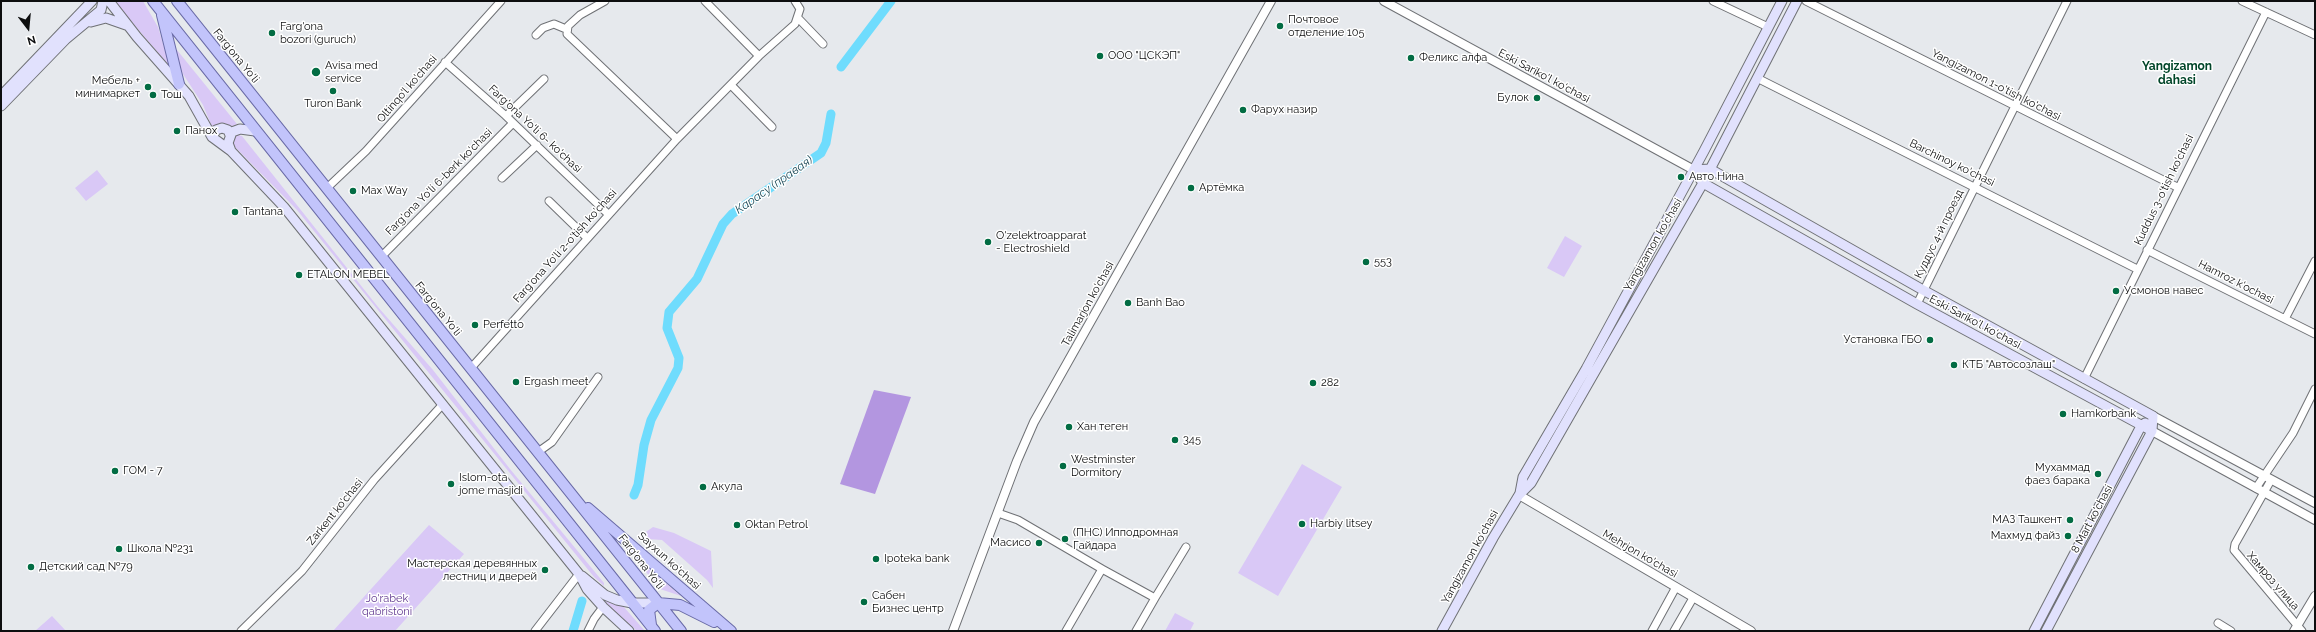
<!DOCTYPE html>
<meta charset="utf-8">
<style>
body{margin:0}
#map{position:relative;width:2316px;height:632px;overflow:hidden;background:#e6e9ed;font-family:Raleway,sans-serif}
canvas{display:block}
.frame{position:absolute;inset:0;border:2px solid #0d0e0f;pointer-events:none}
.north{position:absolute;left:8px;top:8px;width:40px;height:40px;-webkit-text-stroke:3px #fff;paint-order:stroke;rotate:164deg;font-size:11px;font-weight:700;line-height:16px;text-align:center;color:#0d0e0f}
.north::after{content:'';display:block;margin:auto;width:14px;height:18px;background:#0d0e0f;clip-path:polygon(50% 0,100% 100%,50% 72%,0 100%)}
</style>
<div id="map">
<canvas width="2316" height="632"></canvas>
<div class="frame"></div>
<div class="north">N</div>
</div>
<script>
const g = document.querySelector('canvas').getContext('2d');
g.lineJoin = 'round';
function fillPath(path, color) { g.fillStyle = color; g.fill(path, 'evenodd'); }
const poly = rows => new Path2D(rows.map(r => 'M' + r).join(''));
function stroke(path, color, width, dash) { g.strokeStyle = color; g.lineWidth = width; g.lineCap = dash ? 'butt' : 'round'; g.setLineDash(dash || []); g.stroke(path); }
function write(font, color, halo, rows, align = 'center') {
  g.font = font + ' Raleway,sans-serif'; g.lineWidth = 3; g.setLineDash([]); g.textBaseline = 'middle'; g.strokeStyle = halo; g.fillStyle = color; for (const [text, x, y, turn = 0] of rows) {
    g.save(); g.translate(x, y); g.rotate((+turn || 0) * Math.PI / 180); g.textAlign = isNaN(turn) ? turn : align; if (halo) g.strokeText(text, 0, 0); g.fillText(text, 0, 0); g.restore();
  }
}
const green = poly([
 [114,1,143,1,158,27,170,67],
 [177,50,237,124,228,128,220,124,212,127,203,105,183,74,175,51],
 [238,135,242,136,378,307,433,370,510,469,604,583,604,586,594,577,297,210,232,144,235,136],
 [97,170,108,184,86,201,75,188],
 [1565,236,1582,246,1564,277,1547,268],
 [1302,464,1342,487,1278,596,1238,573],
 [429,525,464,554,395,631,333,631],
 [653,527,674,533,711,551,713,588,707,580,662,540,647,539,643,534],
 [633,556,634,556,681,596,660,589],
 [588,585,623,606,645,631,637,631,607,605],
 [1175,613,1194,623,1190,631,1165,631],
 [52,616,66,631,35,631]
]);
const forest = poly([
 [874,390,911,397,875,494,840,484]
]);
const canal = poly([
 [841,67,891,1],
 [634,495,638,485,644,445,651,420,678,368,679,358,667,328,669,312,697,279,723,224,732,214,821,153,826,143,831,114],
 [573,631,582,601]
]);
const minor = poly([
 [605,1,580,15,568,26,567,34,677,139],
 [705,1,759,56],
 [1713,1,1768,27],
 [1806,1,2177,187],
 [2242,1,2315,35],
 [798,18,823,44],
 [536,35,543,28,554,24,566,29],
 [445,62,506,116,608,214],
 [1757,78,2137,269],
 [731,85,772,127],
 [506,116,544,79],
 [502,178,537,145],
 [327,188,366,151,501,1],
 [549,201,587,238],
 [2147,250,2315,334],
 [381,257,513,123],
 [1917,304,2067,1],
 [2285,319,2315,261],
 [471,368,677,139,759,56,795,24,800,9,795,1],
 [2084,379,2266,12],
 [538,452,552,442,598,377],
 [2271,480,2235,544,2234,550,2302,631],
 [2256,488,2293,433,2315,389],
 [998,513,1018,520,1102,569,1066,631],
 [1102,569,1155,598,1136,631],
 [1155,598,1186,547],
 [2218,623,2231,631],
 [241,631,302,571,374,480,443,404],
 [535,631,579,574],
 [588,631,594,619,603,607],
 [1652,631,1676,587],
 [1674,631,1693,598]
]);
const tertiary = poly([
 [1384,1,1694,170],
 [2153,416,2315,503],
 [2152,431,2315,520],
 [1519,495,1751,631],
 [953,631,1017,461,1034,422,1271,1],
 [2294,631,2315,596]
]);
const secondary = poly([
 [109,1,137,37,189,96,212,137,231,151,284,207,579,574,587,589,603,607,629,631],
 [91,22,106,18,126,25],
 [1,96,92,1],
 [1,106,66,39,101,10,103,1],
 [212,137,216,130,222,128,228,130,230,135],
 [231,151,228,143,232,132,240,129,255,131],
 [1694,170,1703,183,1917,304,2152,431],
 [1694,170,1710,169,1923,290,2153,416],
 [1520,493,1523,477,1586,369,1704,151,1782,1],
 [582,576,605,595,617,600,632,603,658,603],
 [1442,631,1493,538,1519,495,1531,483,1703,183,1797,1],
 [2034,631,2141,426,2145,423],
 [2046,631,2152,431,2153,416]
]);
const primary = poly([
 [153,1,655,631],
 [177,1,681,631],
 [162,15,179,84],
 [588,508,731,631],
 [651,625,649,610,658,603,680,605,714,622]
]);
const markers = [
 [1280,26,4,"#026c43"],
 [272,33,4,"#026c43"],
 [1100,56,4,"#026c43"],
 [1411,58,4,"#026c43"],
 [316,72,5,"#026c43"],
 [148,87,4,"#026c43"],
 [333,91,4,"#026c43"],
 [153,95,4,"#026c43"],
 [1537,98,4,"#026c43"],
 [1243,110,4,"#026c43"],
 [177,131,4,"#026c43"],
 [1681,177,4,"#026c43"],
 [1191,188,4,"#026c43"],
 [353,191,4,"#026c43"],
 [235,212,4,"#026c43"],
 [988,242,4,"#026c43"],
 [1366,262,4,"#026c43"],
 [299,275,4,"#026c43"],
 [2116,291,4,"#026c43"],
 [1128,303,4,"#026c43"],
 [475,325,4,"#026c43"],
 [1930,340,4,"#026c43"],
 [1954,365,4,"#026c43"],
 [516,382,4,"#026c43"],
 [1313,383,4,"#026c43"],
 [2063,414,4,"#026c43"],
 [1069,427,4,"#026c43"],
 [1175,440,4,"#026c43"],
 [1063,466,4,"#026c43"],
 [115,471,4,"#026c43"],
 [2098,474,4,"#026c43"],
 [451,484,4,"#026c43"],
 [703,487,4,"#026c43"],
 [2070,520,4,"#026c43"],
 [1302,524,4,"#026c43"],
 [737,525,4,"#026c43"],
 [2068,536,4,"#026c43"],
 [1065,539,4,"#026c43"],
 [1039,543,4,"#026c43"],
 [119,549,4,"#026c43"],
 [876,559,4,"#026c43"],
 [31,567,4,"#026c43"],
 [545,570,4,"#026c43"],
 [864,602,4,"#026c43"]
];
const poiNames = [
 ["Почтовое",1288,20],
 ["отделение 105",1288,33],
 ["Farg'ona",280,27],
 ["bozori (guruch)",280,40],
 ["ООО \"ЦСКЭП\"",1108,56],
 ["Феликс алфа",1419,58],
 ["Avisa med",325,66],
 ["service",325,79],
 ["Мебель +",140,81,"right"],
 ["минимаркет",140,94,"right"],
 ["Тош",161,95],
 ["Булок",1529,98,"right"],
 ["Turon Bank",333,104,"center"],
 ["Фарух назир",1251,110],
 ["Панох",185,131],
 ["Авто Нина",1689,177],
 ["Артёмка",1199,188],
 ["Max Way",361,191],
 ["Tantana",243,212],
 ["O'zelektroapparat",996,236],
 ["- Electroshield",996,249],
 ["553",1374,262],
 ["ETALON MEBEL",307,275],
 ["Усмонов навес",2124,291],
 ["Banh Bao",1136,303],
 ["Perfetto",483,325],
 ["Установка ГБО",1922,340,"right"],
 ["КТБ \"Автосозлаш\"",1962,365],
 ["Ergash meet",524,382],
 ["282",1321,383],
 ["Hamkorbank",2071,414],
 ["Хан теген",1077,427],
 ["345",1183,440],
 ["Westminster",1071,460],
 ["Dormitory",1071,473],
 ["Мухаммад",2090,468,"right"],
 ["фаез барака",2090,481,"right"],
 ["ГОМ - 7",123,471],
 ["Islom-ota",459,478],
 ["jome masjidi",459,491],
 ["Акула",711,487],
 ["МАЗ Ташкент",2062,520,"right"],
 ["Harbiy litsey",1310,524],
 ["Oktan Petrol",745,525],
 ["(ПНС) Ипподромная",1073,533],
 ["Гайдара",1073,546],
 ["Махмуд файз",2060,536,"right"],
 ["Масисо",1031,543,"right"],
 ["Школа №231",127,549],
 ["Ipoteka bank",884,559],
 ["Мастерская деревянных",537,564,"right"],
 ["лестниц и дверей",537,577,"right"],
 ["Детский сад №79",39,567],
 ["Сабен",872,596],
 ["Бизнес центр",872,609]
];
const streetNames = [
 ["Farg'ona Yo'li",236,56,51],
 ["Eski Sariko'l ko'chasi",1544,76,28],
 ["Yangizamon 1-o'tish ko'chasi",1996,85,27],
 ["Oltinqo'l ko'chasi",407,89,-49],
 ["Farg'ona Yo'li 6- ko'chasi",535,129,43],
 ["Barchinoy ko'chasi",1952,163,26],
 ["Farg'ona Yo'li 6-berk ko'chasi",439,182,-45],
 ["Kuddus 3-o'tish ko'chasi",2164,190,-64],
 ["Куддус 4-й проезд",1939,234,-64],
 ["Yangizamon ko'chasi",1653,245,-60],
 ["Farg'ona Yo'li 2-o'tish ko'chasi",565,246,-48],
 ["Hamroz k'ochasi",2236,282,27],
 ["Talimarjon ko'chasi",1088,304,-61],
 ["Farg'ona Yo'li",438,309,51],
 ["Eski Sariko'l ko'chasi",1975,322,28],
 ["Zarkent ko'chasi",335,512,-51],
 ["8 Mart ko'chasi",2092,519,-62],
 ["Mehrjon ko'chasi",1640,554,30],
 ["Yangizamon ko'chasi",1470,557,-61],
 ["Sayxun ko'chasi",669,561,42],
 ["Farg'ona Yo'li",641,562,52],
 ["Хамроз улица",2273,581,49]
];
const parkNames = [
 ["Jo'rabek",387,599],
 ["qabristoni",387,612]
];
const neighbourhoodNames = [
 ["Yangizamon",2177,66],
 ["dahasi",2177,80]
];
const waterNames = [
 ["Карасу (правая)",774,185,-35]
];
fillPath(green, '#d9c8f6');
fillPath(forest, '#b396e0');
stroke(canal, '#6fdcfd', 9);
stroke(minor, '#6f7175', 9);
stroke(tertiary, '#6f7175', 10);
stroke(secondary, '#6f7175', 11);
stroke(primary, '#696aa6', 12);
stroke(minor, '#fff', 7);
stroke(tertiary, '#fff', 8);
stroke(secondary, '#e1e1fd', 9);
stroke(primary, '#c2c4fb', 10);
for (const [x, y, r, color] of markers) { const dot = new Path2D(); dot.arc(x, y, r, 0, 2 * Math.PI); g.fillStyle = color; g.fill(dot); stroke(dot, '#fff', 1.5); }
write('11px', '#0d0e0f', '#fff', poiNames, 'left');
write('11px', '#0d0e0f', '#fff', streetNames);
write('11px', '#623a91', '#fff', parkNames);
write('bold 12px', '#004529', '#fff', neighbourhoodNames);
write('italic 12px', '#174755', '#fff', waterNames);
</script>
